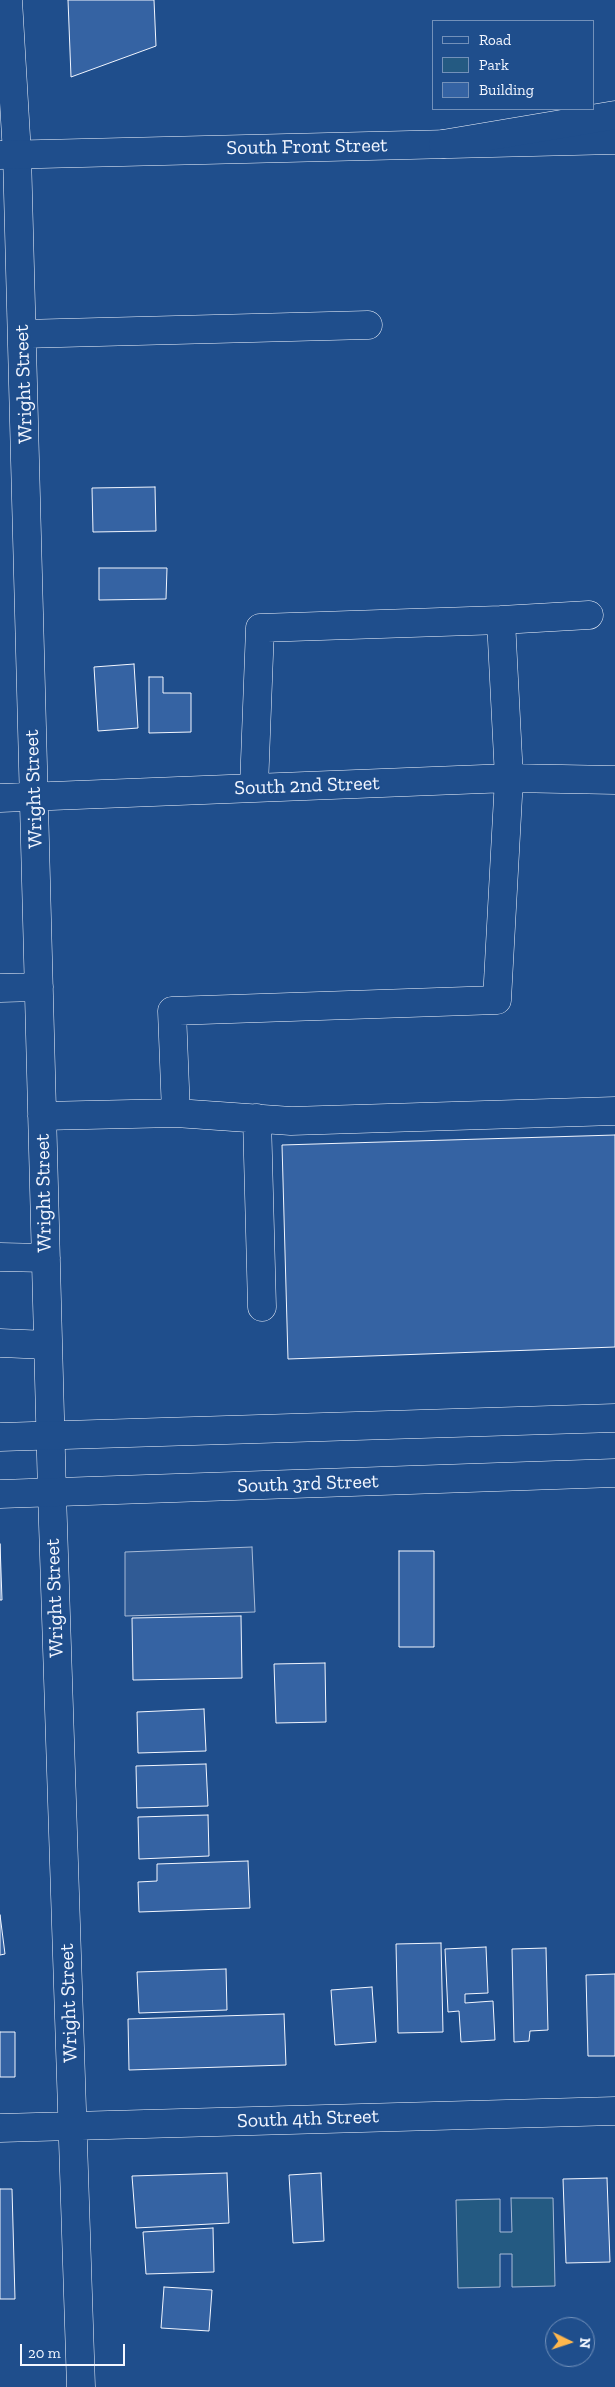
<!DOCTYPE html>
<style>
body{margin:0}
#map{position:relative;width:615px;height:2387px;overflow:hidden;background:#1f4e8c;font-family:"Zilla Slab",serif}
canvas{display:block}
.legend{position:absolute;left:432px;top:20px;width:162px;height:90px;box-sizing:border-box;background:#1f4e8c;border:1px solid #7391ba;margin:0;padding:6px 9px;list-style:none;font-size:15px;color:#f2f6ff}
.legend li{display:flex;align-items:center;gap:10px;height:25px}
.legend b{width:25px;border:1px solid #7391ba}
.north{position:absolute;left:545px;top:2317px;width:50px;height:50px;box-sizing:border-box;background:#1f4e8c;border:1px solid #7391ba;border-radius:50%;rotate:94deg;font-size:14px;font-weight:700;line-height:20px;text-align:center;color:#f2f6ff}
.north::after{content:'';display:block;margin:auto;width:18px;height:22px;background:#ffb74d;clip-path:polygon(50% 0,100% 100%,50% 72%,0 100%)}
.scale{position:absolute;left:20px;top:2344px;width:105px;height:22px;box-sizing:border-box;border:2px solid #f2f6ff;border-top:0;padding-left:6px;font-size:15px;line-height:18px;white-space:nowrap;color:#f2f6ff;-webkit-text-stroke:4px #1f4e8c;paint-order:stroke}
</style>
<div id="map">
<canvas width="615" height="2387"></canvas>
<ul class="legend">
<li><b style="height:6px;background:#1f4e8c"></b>Road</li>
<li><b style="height:14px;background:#245a82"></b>Park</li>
<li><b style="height:14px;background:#3563a3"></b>Building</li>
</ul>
<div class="north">N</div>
<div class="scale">20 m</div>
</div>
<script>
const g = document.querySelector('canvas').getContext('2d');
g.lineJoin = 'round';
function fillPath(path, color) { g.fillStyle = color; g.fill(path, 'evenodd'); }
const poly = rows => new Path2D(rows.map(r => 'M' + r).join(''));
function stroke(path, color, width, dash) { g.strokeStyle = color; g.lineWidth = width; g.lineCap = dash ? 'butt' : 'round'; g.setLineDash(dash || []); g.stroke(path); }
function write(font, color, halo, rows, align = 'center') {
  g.font = font + ' "Zilla Slab",serif'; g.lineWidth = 4; g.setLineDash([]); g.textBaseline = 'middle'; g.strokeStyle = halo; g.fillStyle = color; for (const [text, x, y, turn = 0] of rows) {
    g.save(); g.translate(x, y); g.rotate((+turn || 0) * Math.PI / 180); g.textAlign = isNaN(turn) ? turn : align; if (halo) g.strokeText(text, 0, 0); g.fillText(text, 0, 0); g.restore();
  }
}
const green = poly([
 [511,2198,553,2198,555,2286,512,2287,512,2254,500,2254,500,2287,458,2288,456,2200,500,2199,500,2232,512,2232,511,2198]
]);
const parking = poly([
 [252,1547,255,1612,125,1616,125,1552,252,1547]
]);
const building = poly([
 [68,0,154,0,156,46,71,77,68,0],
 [155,487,156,531,93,532,92,488,155,487],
 [99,568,167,568,166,599,99,600,99,568],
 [134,664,138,728,98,731,94,667,134,664],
 [149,677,163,677,163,693,191,693,191,732,149,733,149,677],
 [615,1135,615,1347,288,1359,282,1145,615,1135],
 [0,1544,2,1600,0,1600,0,1544],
 [399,1551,434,1551,434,1647,399,1647,399,1551],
 [241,1616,242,1678,133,1680,132,1618,241,1616],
 [325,1663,326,1722,276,1723,274,1664,325,1663],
 [204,1709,206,1751,138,1753,137,1712,204,1709],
 [206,1764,208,1806,137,1808,136,1766,206,1764],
 [208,1815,209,1856,139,1859,138,1817,208,1815],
 [248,1861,250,1908,139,1912,138,1882,157,1881,157,1864,248,1861],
 [0,1915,5,1954,0,1955,0,1915],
 [441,1943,443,2032,398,2033,396,1944,441,1943],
 [486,1947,488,1993,465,1994,465,2003,493,2001,495,2040,461,2042,459,2011,448,2012,445,1949,486,1947],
 [546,1948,548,2030,530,2031,529,2041,514,2042,512,1949,546,1948],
 [226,1969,227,2010,139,2013,137,1972,226,1969],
 [615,1974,615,2056,588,2056,586,1975,615,1974],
 [372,1987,376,2042,335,2045,331,1990,372,1987],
 [284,2014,286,2065,129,2070,128,2019,284,2014],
 [0,2032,15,2032,15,2077,0,2077,0,2032],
 [227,2173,229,2223,136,2228,132,2176,227,2173],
 [321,2173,324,2241,293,2243,289,2175,321,2173],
 [607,2178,610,2262,566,2263,563,2179,607,2178],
 [0,2189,12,2189,15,2299,0,2299,0,2189],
 [213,2228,214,2272,146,2274,143,2232,213,2228],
 [164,2287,212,2290,209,2331,161,2328,164,2287]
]);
const minor = poly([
 [8,0,17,154,52,1493,81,2387],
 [22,334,368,325],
 [501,620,589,615],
 [0,798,509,778,615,780],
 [0,988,39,987],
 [176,1113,172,1011,497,1000,509,778,501,620,260,628,254,787],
 [42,1116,176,1113,291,1121,615,1111],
 [257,1118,262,1307],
 [0,1257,46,1258],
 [0,1343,48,1345],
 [0,2128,615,2111]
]);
const major = poly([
 [0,155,615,140]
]);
const highway = poly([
 [443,144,615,115],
 [0,1437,615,1418],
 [0,1494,615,1473]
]);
const streetNames = [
 ["South Front Street",307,147,-1],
 ["Wright Street",24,384,-92],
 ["South 2nd Street",307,786,-2],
 ["Wright Street",34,789,-92],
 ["Wright Street",44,1193,-91],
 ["South 3rd Street",308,1484,-2],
 ["Wright Street",55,1598,-92],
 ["Wright Street",69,2003,-92],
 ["South 4th Street",308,2119,-2]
];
fillPath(green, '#245a82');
stroke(green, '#a8bbd7', 1);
fillPath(parking, '#305b95');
stroke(parking, '#a8bbd7', 1);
fillPath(building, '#3563a3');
stroke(building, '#f2f6ff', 1);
stroke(minor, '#f2f6ff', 29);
stroke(major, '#f2f6ff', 29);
stroke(highway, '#f2f6ff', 29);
stroke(minor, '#1f4e8c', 28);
stroke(major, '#1f4e8c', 28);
stroke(highway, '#1f4e8c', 28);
write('20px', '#f2f6ff', '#1f4e8c', streetNames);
</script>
